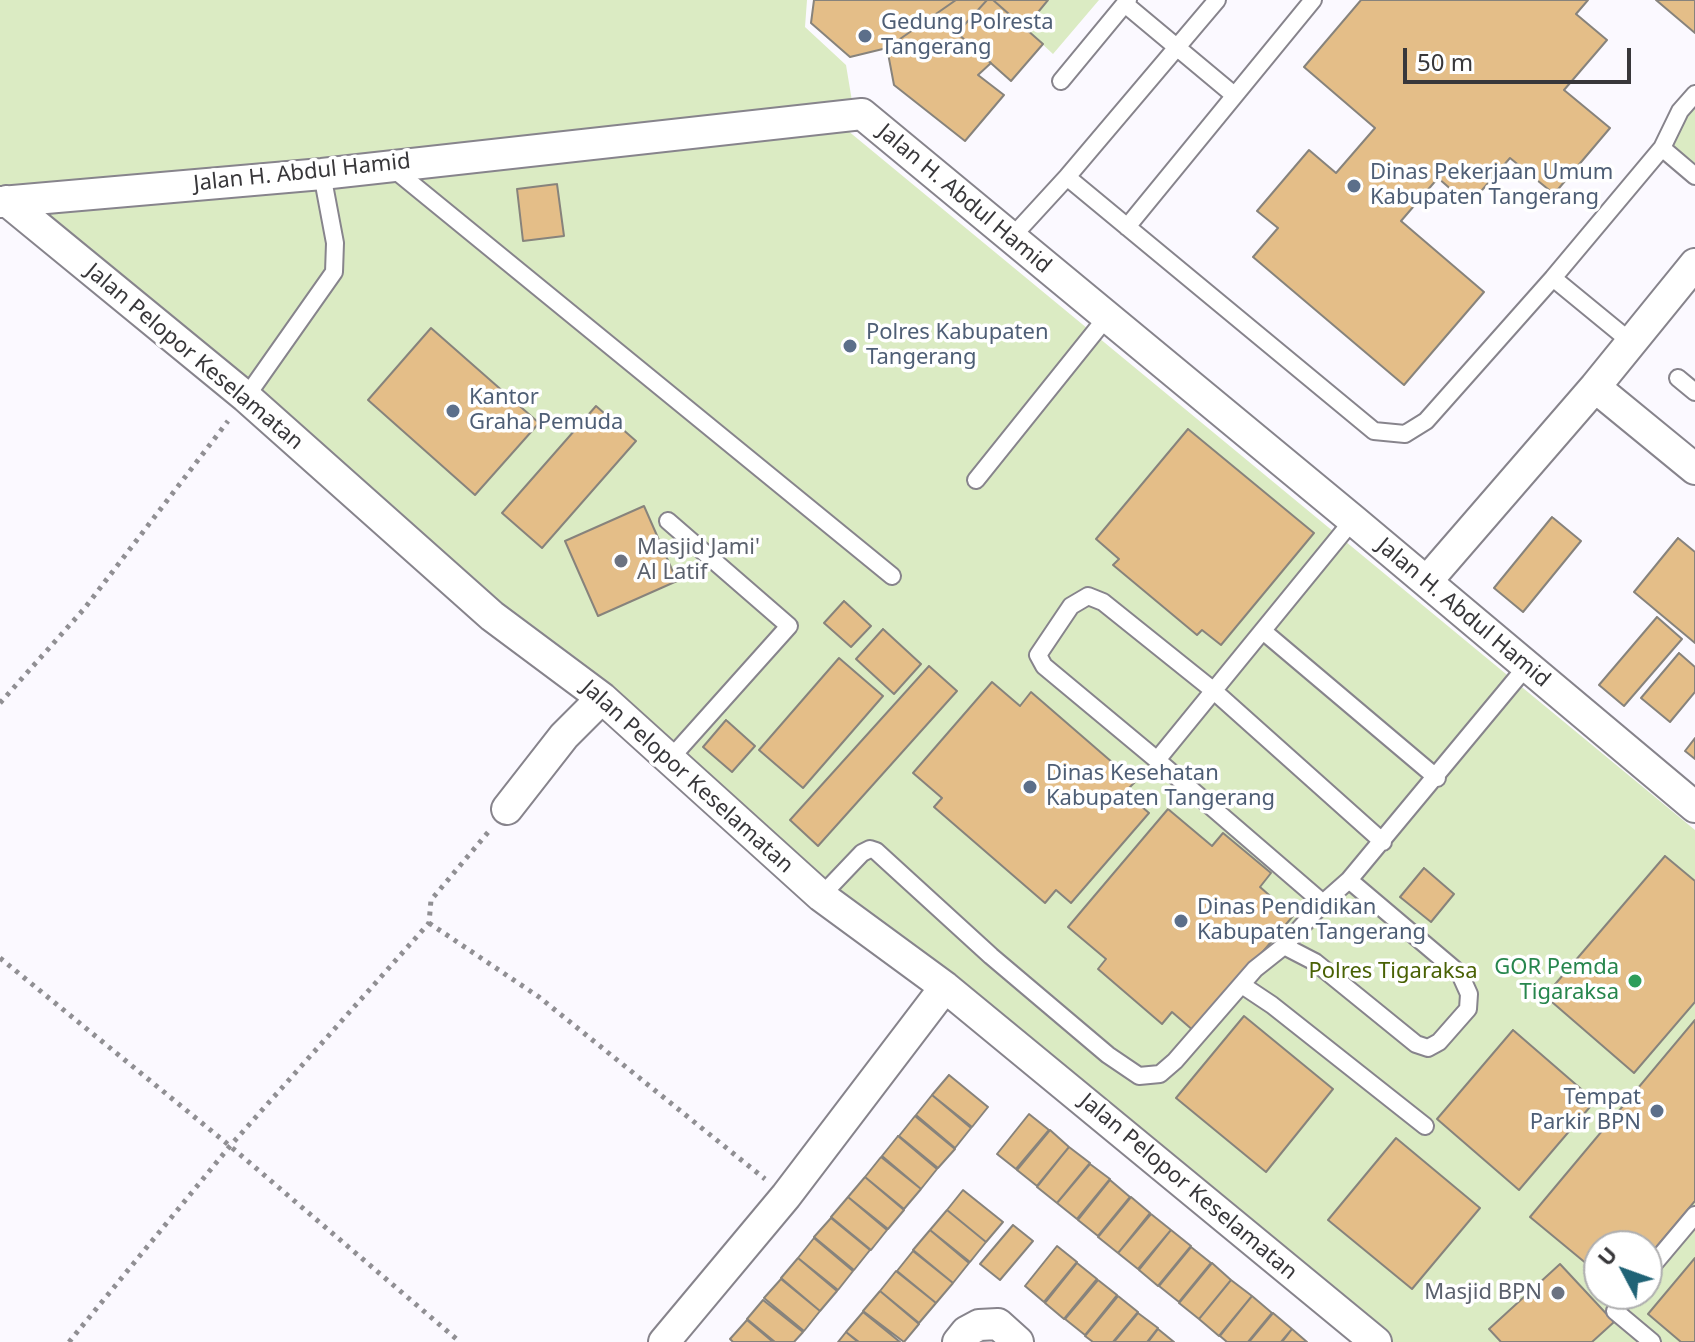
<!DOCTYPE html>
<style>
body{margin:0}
#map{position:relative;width:1695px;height:1342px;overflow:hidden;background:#fbf9ff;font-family:"Noto Sans",sans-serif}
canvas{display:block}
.north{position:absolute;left:1583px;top:1230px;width:80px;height:80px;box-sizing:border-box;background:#fff;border:2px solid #afafb0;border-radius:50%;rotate:311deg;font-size:22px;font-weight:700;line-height:32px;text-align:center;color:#38373a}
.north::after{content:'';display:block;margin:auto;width:28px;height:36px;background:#206376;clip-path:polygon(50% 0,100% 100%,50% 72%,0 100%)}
.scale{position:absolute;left:1403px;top:48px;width:228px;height:36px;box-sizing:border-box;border:4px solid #38373a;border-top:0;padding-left:10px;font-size:24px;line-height:28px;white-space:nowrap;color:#38373a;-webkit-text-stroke:6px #fff;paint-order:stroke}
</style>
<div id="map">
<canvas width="1695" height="1342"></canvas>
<div class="north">U</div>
<div class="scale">50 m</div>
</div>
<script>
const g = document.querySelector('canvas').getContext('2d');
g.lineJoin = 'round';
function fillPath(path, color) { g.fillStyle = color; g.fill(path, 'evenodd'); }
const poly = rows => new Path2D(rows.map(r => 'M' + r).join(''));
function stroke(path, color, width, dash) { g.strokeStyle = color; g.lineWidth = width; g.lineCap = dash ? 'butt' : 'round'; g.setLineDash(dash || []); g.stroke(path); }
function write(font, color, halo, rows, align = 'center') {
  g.font = font + ' "Noto Sans",sans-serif'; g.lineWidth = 7; g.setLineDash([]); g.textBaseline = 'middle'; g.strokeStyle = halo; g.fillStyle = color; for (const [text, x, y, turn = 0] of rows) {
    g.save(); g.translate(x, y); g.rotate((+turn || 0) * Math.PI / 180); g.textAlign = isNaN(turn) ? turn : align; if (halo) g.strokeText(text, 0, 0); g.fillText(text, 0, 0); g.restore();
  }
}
const green = poly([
 [0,0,807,0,805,27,846,65,854,113,0,200],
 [1048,0,1099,0,1053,54,1025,28],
 [1695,94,1695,176,1662,148],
 [847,130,1695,830,1695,1342,1374,1342,7,201],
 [1599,1246,1647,1246,1647,1294,1599,1294]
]);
const building = poly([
 [814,0,956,0,887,48,850,57,811,23,814,0],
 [956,0,987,0,957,33,991,63,978,75,1004,95,965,141,894,85,887,48,956,0],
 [987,0,993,0,1043,44,1011,81,957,33,987,0],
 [993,0,1048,0,1025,28,993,0],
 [1361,0,1588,0,1576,14,1607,40,1564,90,1610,128,1554,194,1510,158,1469,205,1438,178,1401,221,1484,292,1404,385,1253,257,1278,228,1257,211,1309,150,1336,173,1375,128,1304,67,1361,0],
 [1656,0,1695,0,1695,33,1656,0],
 [557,184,564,236,523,241,517,189,557,184],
 [431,328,539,423,475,495,368,400,431,328],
 [596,406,636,441,542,548,502,513,596,406],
 [1188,429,1314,533,1221,645,1202,630,1197,635,1113,565,1119,559,1096,539,1188,429],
 [644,506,677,581,598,616,565,541,644,506],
 [1552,517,1581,541,1523,612,1494,588,1552,517],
 [1678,538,1695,552,1695,643,1634,592,1678,538],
 [844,601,871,626,851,647,824,623,844,601],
 [1657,617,1682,639,1624,706,1599,685,1657,617],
 [883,629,921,664,894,694,856,659,883,629],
 [1679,653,1695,667,1695,692,1670,722,1641,698,1679,653],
 [839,658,883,696,803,788,759,750,839,658],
 [929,666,957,691,818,846,790,820,929,666],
 [992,682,1020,706,1031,692,1135,782,1125,792,1149,813,1071,903,1056,890,1045,903,934,807,942,798,913,773,992,682],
 [726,720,755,746,732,772,703,747,726,720],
 [1695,738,1695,759,1685,751,1695,738],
 [1168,809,1212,846,1223,833,1271,873,1260,887,1293,916,1195,1032,1172,1012,1162,1024,1098,969,1106,959,1068,927,1168,809],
 [1665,856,1695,881,1695,1002,1634,1073,1545,996,1665,856],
 [1424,868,1454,894,1431,922,1400,897,1424,868],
 [1244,1016,1333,1089,1266,1172,1176,1098,1244,1016],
 [1695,1020,1695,1201,1647,1258,1647,1246,1599,1246,1599,1274,1530,1217,1695,1020],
 [1513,1030,1595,1101,1519,1190,1437,1119,1513,1030],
 [949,1075,988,1107,972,1127,932,1095,949,1075],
 [932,1095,971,1128,955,1148,916,1115,932,1095],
 [1029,1114,1049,1130,1016,1169,997,1154,1029,1114],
 [915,1116,955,1149,938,1168,899,1136,915,1116],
 [1050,1130,1069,1147,1037,1186,1017,1170,1050,1130],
 [898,1136,937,1169,921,1189,882,1156,898,1136],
 [1396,1138,1480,1208,1412,1289,1328,1220,1396,1138],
 [1069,1147,1090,1163,1057,1203,1037,1187,1069,1147],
 [881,1157,921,1189,904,1209,865,1177,881,1157],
 [1090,1164,1110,1179,1077,1219,1057,1203,1090,1164],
 [865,1177,904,1210,888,1229,848,1197,865,1177],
 [1110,1180,1130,1197,1098,1236,1078,1220,1110,1180],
 [963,1190,1003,1222,986,1242,947,1210,963,1190],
 [848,1197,887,1230,871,1250,831,1217,848,1197],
 [1131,1197,1150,1213,1118,1253,1098,1237,1131,1197],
 [947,1210,986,1242,970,1262,930,1230,947,1210],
 [1151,1214,1171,1230,1138,1269,1118,1253,1151,1214],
 [831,1218,870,1250,854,1270,814,1237,831,1218],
 [1013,1225,1033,1241,1000,1280,980,1264,1013,1225],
 [930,1230,969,1263,953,1283,913,1250,930,1230],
 [1171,1230,1191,1246,1158,1286,1139,1270,1171,1230],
 [814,1238,853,1271,838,1290,798,1258,814,1238],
 [1057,1246,1077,1262,1044,1302,1025,1286,1057,1246],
 [1191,1247,1211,1263,1179,1302,1159,1286,1191,1247],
 [913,1251,953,1283,936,1303,897,1271,913,1251],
 [798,1258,837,1291,820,1311,781,1278,798,1258],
 [1695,1258,1695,1342,1681,1342,1648,1314,1695,1258],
 [1077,1263,1097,1279,1064,1319,1045,1303,1077,1263],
 [1212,1263,1231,1280,1199,1319,1179,1303,1212,1263],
 [1560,1264,1614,1322,1592,1342,1501,1342,1489,1329,1560,1264],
 [896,1271,936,1303,919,1323,880,1291,896,1271],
 [781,1279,820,1311,804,1331,764,1298,781,1279],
 [1098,1280,1117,1295,1085,1335,1065,1319,1098,1280],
 [1231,1280,1252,1296,1219,1336,1199,1319,1231,1280],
 [880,1291,919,1324,904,1342,863,1311,880,1291],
 [1118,1296,1138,1312,1113,1342,1093,1342,1085,1336,1118,1296],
 [1252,1296,1272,1313,1248,1342,1227,1342,1220,1336,1252,1296],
 [763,1300,803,1332,794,1342,775,1342,747,1319,763,1300],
 [863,1312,900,1342,859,1342,846,1332,863,1312],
 [1138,1313,1158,1328,1147,1342,1114,1342,1138,1313],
 [1273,1313,1292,1329,1281,1342,1249,1342,1273,1313],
 [747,1320,773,1342,733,1342,730,1339,747,1320],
 [1158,1329,1174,1342,1148,1342,1158,1329],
 [1292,1329,1307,1342,1282,1342,1292,1329],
 [846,1332,858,1342,838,1342,846,1332]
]);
const path = poly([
 [0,703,84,609,228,421],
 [429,923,539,997,765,1179],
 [0,958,230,1146,460,1342],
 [69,1342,230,1146,429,923,431,900,490,830]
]);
const service = poly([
 [1125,4,1234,95],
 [1061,81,1128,0],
 [1662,148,1680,111,1695,94],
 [390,166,892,576],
 [1067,177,1374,431,1405,434,1426,421,1553,278,1662,148,1695,176],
 [1127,227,1313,0],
 [1011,238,1067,177,1217,0],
 [1553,278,1631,342],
 [1678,378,1695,392],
 [246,397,334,272,335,243,322,174],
 [976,480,1106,318],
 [668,521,789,626,669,760],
 [1263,631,1437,778],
 [1157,760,1044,666,1038,655,1071,606,1088,596,1103,602,1214,691,1383,842],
 [1349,880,1460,974,1469,994,1468,1009,1439,1042,1428,1048,1416,1044,1315,962,1284,946,1323,903,1349,880,1526,667],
 [821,896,862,853,870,849,876,851,991,956,1108,1055,1139,1076,1160,1074,1175,1061,1255,969,1284,946],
 [1323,903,1157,760,1353,520],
 [1242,985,1272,1005,1425,1126],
 [1647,1272,1695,1215],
 [1629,1294,1615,1311,1652,1342]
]);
const minor = poly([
 [7,201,246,397,492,616,602,698,821,896,945,987,1376,1342],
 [0,202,322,174,862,114,1353,520,1695,807],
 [1595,387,1695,469],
 [1427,581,1595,387,1695,264],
 [507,809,564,736,602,698],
 [664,1342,786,1196,945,987],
 [958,1342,966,1332,979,1325,998,1324,1018,1342]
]);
const markers = [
 [865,36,8,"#5c6f8a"],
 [1354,186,8,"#5c6f8a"],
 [850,346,8,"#5c6f8a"],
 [453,411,8,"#5c6f8a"],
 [621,561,8,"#6b7280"],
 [1030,787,8,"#5c6f8a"],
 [1181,921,8,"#5c6f8a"],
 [1635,981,8,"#2e9e5b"],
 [1657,1111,8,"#5c6f8a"],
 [1558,1293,8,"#6b7280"]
];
const serviceNames = [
 ["Gedung Polresta",881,23],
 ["Tangerang",881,48],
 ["Dinas Pekerjaan Umum",1370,173],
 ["Kabupaten Tangerang",1370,198],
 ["Polres Kabupaten",866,333],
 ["Tangerang",866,358],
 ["Kantor",469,398],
 ["Graha Pemuda",469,423],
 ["Dinas Kesehatan",1046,774],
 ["Kabupaten Tangerang",1046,799],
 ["Dinas Pendidikan",1197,908],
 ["Kabupaten Tangerang",1197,933],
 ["Tempat",1641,1098,"right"],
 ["Parkir BPN",1641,1123,"right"]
];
const streetNames = [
 ["Jalan H. Abdul Hamid",302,173,-6],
 ["Jalan H. Abdul Hamid",964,199,40],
 ["Jalan Pelopor Keselamatan",194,357,40],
 ["Jalan H. Abdul Hamid",1463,613,40],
 ["Jalan Pelopor Keselamatan",687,777,42],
 ["Jalan Pelopor Keselamatan",1188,1187,40]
];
const worshipNames = [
 ["Masjid Jami'",637,548],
 ["Al Latif",637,573],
 ["Masjid BPN",1542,1293,"right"]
];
const leisureNames = [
 ["GOR Pemda",1619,968],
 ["Tigaraksa",1619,993]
];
const parkNames = [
 ["Polres Tigaraksa",1393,972]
];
fillPath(green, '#dbebc3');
fillPath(building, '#e4be88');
stroke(building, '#87837c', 2);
stroke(service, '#87848c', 20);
stroke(minor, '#87848c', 34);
stroke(path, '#908f93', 5, [4, 6]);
stroke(service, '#fff', 16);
stroke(minor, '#fff', 30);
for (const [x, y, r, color] of markers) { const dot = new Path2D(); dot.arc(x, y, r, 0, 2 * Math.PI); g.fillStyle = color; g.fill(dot); stroke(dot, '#fff', 3); }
write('22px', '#4e5e75', '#fff', serviceNames, 'left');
write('22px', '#38373a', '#fff', streetNames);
write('22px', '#5b616d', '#fff', worshipNames, 'left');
write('22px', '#27864d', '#fff', leisureNames, 'right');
write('22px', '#496104', '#fff', parkNames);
</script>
